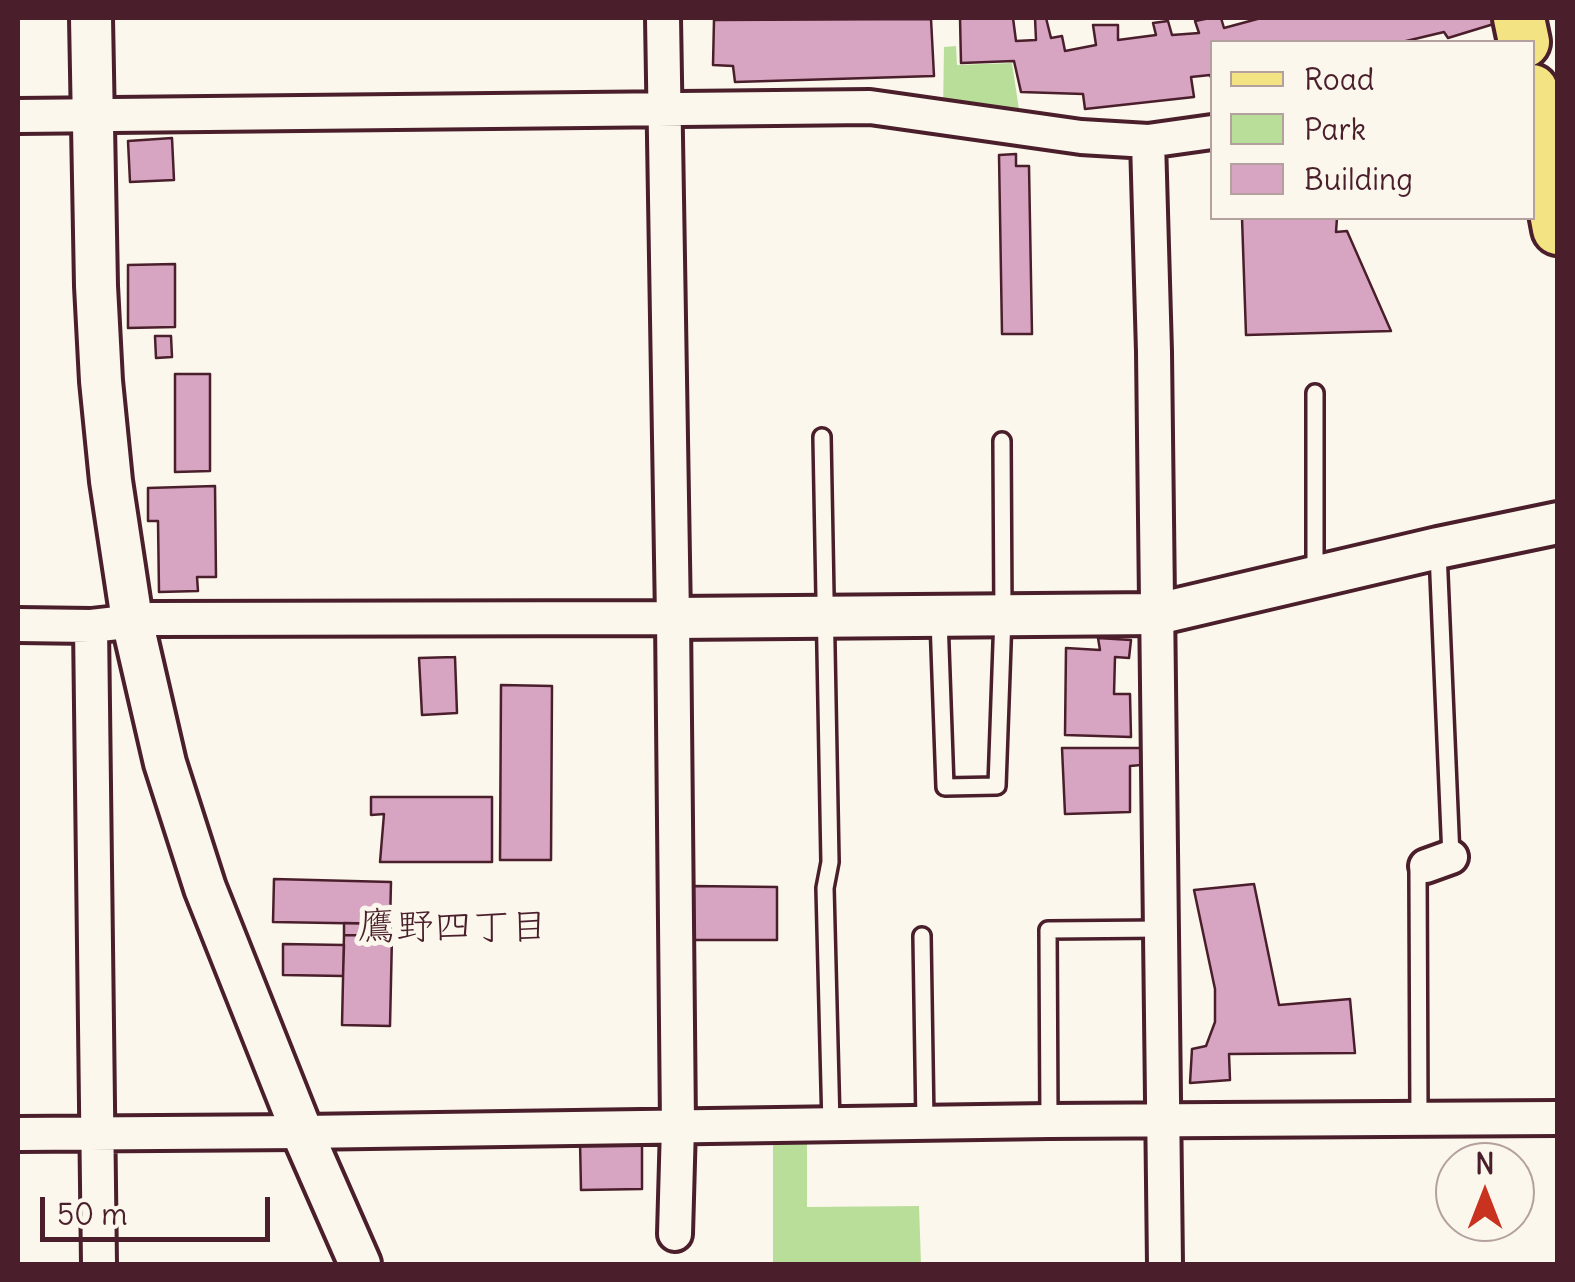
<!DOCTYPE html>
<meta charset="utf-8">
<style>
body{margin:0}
#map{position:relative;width:1575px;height:1282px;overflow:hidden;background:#fbf7ec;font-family:Delius,sans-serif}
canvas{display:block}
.frame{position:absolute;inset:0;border:20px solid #4a1f2b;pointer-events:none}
.legend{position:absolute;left:1210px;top:40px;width:325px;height:180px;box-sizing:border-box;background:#fbf7ec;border:2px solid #b4a19f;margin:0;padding:12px 18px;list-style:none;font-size:30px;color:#4a1f2b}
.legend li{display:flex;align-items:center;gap:20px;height:50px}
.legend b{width:50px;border:2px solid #b4a19f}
.north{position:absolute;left:1435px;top:1142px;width:100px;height:100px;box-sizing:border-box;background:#fbf7ec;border:2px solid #b4a19f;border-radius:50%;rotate:0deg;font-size:28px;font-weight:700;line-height:40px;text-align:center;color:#4a1f2b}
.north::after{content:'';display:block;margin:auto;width:35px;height:45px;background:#c8321e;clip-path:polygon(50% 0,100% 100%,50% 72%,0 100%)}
.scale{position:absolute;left:40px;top:1197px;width:230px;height:45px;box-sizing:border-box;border:5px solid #4a1f2b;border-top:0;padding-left:12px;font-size:30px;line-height:35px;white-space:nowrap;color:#4a1f2b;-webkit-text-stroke:8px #fbf7ec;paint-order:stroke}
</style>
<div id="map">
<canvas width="1575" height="1282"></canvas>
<div class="frame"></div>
<ul class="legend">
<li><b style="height:12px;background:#f4e382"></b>Road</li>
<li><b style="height:28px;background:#b9de99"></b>Park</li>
<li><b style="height:28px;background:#d7a5c2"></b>Building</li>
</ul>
<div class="north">N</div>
<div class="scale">50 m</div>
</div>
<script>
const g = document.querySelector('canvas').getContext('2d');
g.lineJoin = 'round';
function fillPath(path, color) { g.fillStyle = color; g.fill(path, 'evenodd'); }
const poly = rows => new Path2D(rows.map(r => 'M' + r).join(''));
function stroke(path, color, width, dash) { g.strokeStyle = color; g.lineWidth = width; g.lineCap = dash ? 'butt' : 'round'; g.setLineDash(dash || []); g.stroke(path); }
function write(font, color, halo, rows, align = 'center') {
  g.font = font + ' Delius,"Klee One",sans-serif'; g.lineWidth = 10; g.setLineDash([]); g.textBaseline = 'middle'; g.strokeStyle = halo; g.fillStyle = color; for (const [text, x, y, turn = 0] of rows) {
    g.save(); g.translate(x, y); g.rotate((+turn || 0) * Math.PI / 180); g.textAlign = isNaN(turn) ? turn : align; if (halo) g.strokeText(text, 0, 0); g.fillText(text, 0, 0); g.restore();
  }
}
const green = poly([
 [956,46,957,65,1012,63,1021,123,943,113,944,47],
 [773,1143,807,1143,807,1207,919,1206,921,1264,773,1264]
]);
const building = poly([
 [960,18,1013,18,1016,41,1036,40,1035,18,1046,18,1051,38,1062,36,1065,51,1096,45,1093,25,1118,25,1118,40,1156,35,1153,23,1168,21,1172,35,1199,33,1195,21,1210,18,1221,18,1224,28,1261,18,1495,18,1497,23,1448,38,1444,32,1402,42,1212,42,1212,80,1210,75,1191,77,1194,97,1085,109,1083,94,1021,92,1014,61,961,63,960,18],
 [931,19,934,76,735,82,733,66,713,65,714,20,931,19],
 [172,138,174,180,130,182,128,141,172,138],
 [1016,154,1016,166,1029,166,1032,334,1002,334,999,155,1016,154],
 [1242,218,1337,218,1336,232,1347,231,1391,331,1246,335,1242,218],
 [175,264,175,327,128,328,128,265,175,264],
 [155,336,171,336,172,357,156,358,155,336],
 [175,374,210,374,210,471,175,472,175,374],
 [215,486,216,577,197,577,198,591,159,592,158,521,148,521,148,488,215,486],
 [1098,638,1131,640,1129,658,1115,657,1114,694,1130,694,1131,737,1065,735,1066,648,1100,650,1098,638],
 [455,657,457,713,422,715,419,658,455,657],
 [501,685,552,686,551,860,500,860,501,685],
 [1062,748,1141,748,1141,765,1130,766,1130,812,1065,814,1062,748],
 [371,797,492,797,492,862,380,862,384,814,371,815,371,797],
 [274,879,391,882,390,924,273,922,274,879],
 [1254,884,1279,1005,1350,999,1355,1053,1229,1054,1230,1080,1190,1083,1192,1049,1206,1046,1215,1022,1215,989,1194,890,1254,884],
 [691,886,777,887,777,940,691,940,691,886],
 [344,923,390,924,392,936,344,935,344,923],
 [344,935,392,936,390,1026,342,1025,344,935],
 [283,944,344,945,343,976,283,975,283,944],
 [580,1141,642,1141,642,1189,581,1190,580,1141]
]);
const service = poly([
 [1315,393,1315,574],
 [822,437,830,862,825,888,831,1125],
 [1438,552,1451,857],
 [939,619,945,787,997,786,1003,616,1002,441],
 [922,936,925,1123],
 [1419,1118,1418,871,1426,866],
 [1049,1121,1048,930,1162,929]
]);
const minor = poly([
 [663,18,673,618,678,1126,675,1234],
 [18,116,870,107,1081,137,1148,141,1212,132],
 [1148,141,1154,352,1165,1264],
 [18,625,91,626,153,619,673,618],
 [91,626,99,1264],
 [1426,866,1451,857],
 [18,1134,302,1132,1049,1121,1558,1118]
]);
const tertiary = poly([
 [91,18,96,286,101,381,111,481,132,620,165,763,205,888,302,1132,360,1264],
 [673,618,1157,614,1438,548,1558,523]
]);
const primary = poly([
 [1519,18,1524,42],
 [1532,90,1558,229]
]);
const neighbourhoodNames = [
 ["鷹野四丁目",453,928]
];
fillPath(green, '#b9de99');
fillPath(building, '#d7a5c2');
stroke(building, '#4a1f2b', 2.5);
stroke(service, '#4a1f2b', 22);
stroke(minor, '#4a1f2b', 40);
stroke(tertiary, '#4a1f2b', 48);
stroke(primary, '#4a1f2b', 58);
stroke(service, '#fbf7ec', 15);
stroke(minor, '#fbf7ec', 32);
stroke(tertiary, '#fbf7ec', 40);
stroke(primary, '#f4e382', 50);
write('38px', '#4a1f2b', '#fbf7ec', neighbourhoodNames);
</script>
